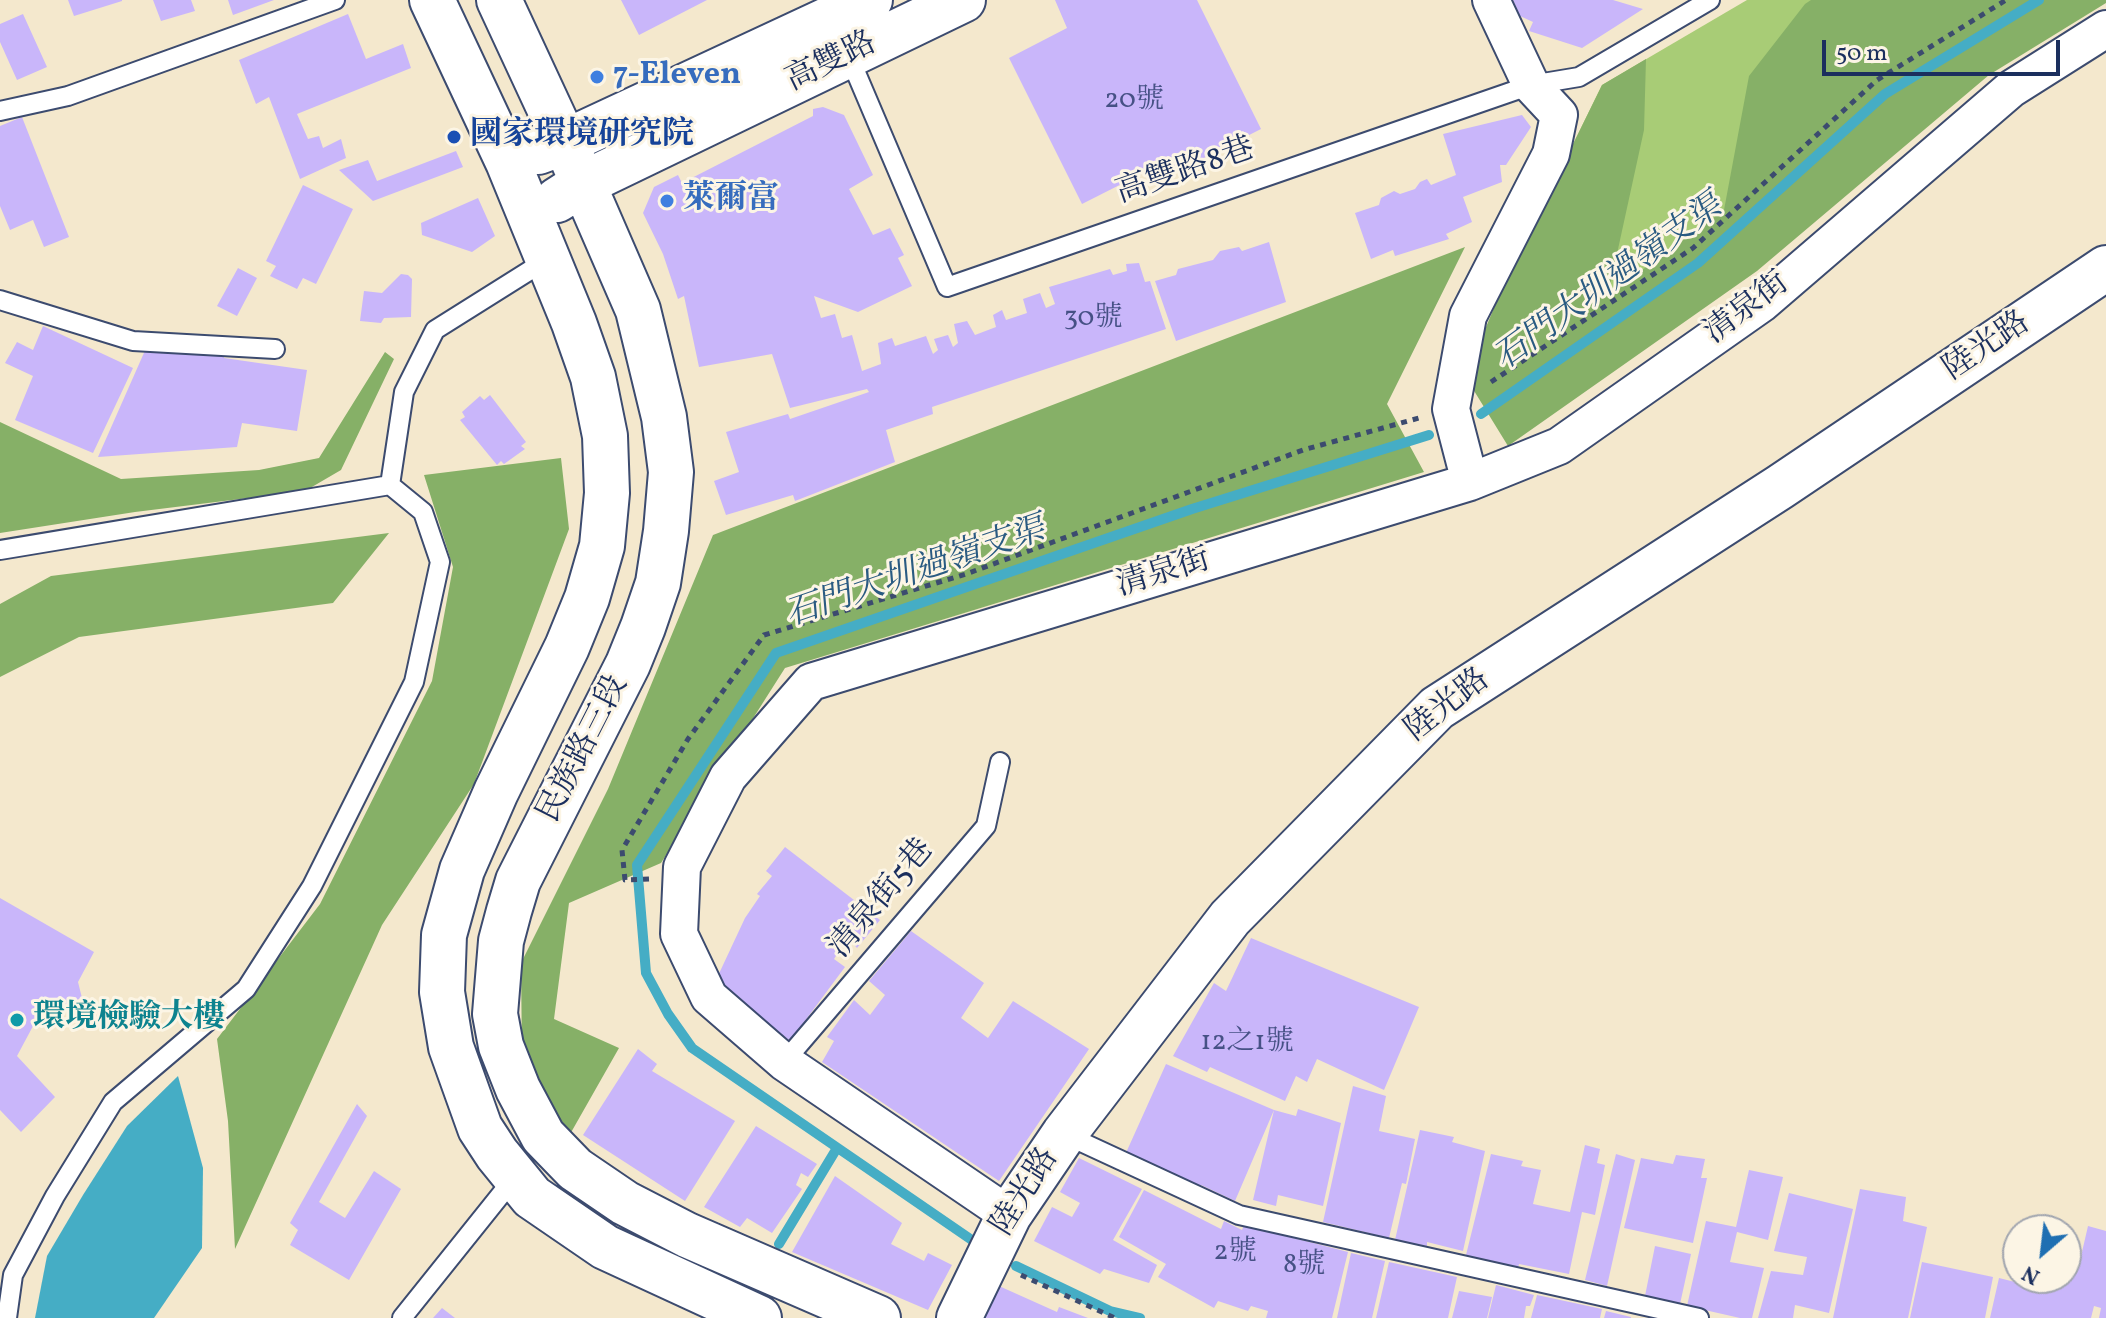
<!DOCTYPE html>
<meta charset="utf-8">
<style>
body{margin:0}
#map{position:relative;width:2106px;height:1318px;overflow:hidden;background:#f4e8cd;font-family:Vollkorn,serif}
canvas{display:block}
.north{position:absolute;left:2002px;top:1214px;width:80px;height:80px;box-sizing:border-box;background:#fcf5e5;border:2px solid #a2a6af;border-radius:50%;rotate:208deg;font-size:22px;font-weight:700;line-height:32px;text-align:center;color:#1b2f5e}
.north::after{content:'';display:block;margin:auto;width:28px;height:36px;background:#1f6fb2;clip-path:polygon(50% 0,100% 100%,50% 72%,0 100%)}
.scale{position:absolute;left:1822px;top:40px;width:238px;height:36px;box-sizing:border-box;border:4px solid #1b2f5e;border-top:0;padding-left:10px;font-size:24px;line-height:28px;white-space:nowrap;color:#1b2f5e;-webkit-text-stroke:6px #fcf5e5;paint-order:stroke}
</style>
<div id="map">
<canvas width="2106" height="1318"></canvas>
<div class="north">N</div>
<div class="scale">50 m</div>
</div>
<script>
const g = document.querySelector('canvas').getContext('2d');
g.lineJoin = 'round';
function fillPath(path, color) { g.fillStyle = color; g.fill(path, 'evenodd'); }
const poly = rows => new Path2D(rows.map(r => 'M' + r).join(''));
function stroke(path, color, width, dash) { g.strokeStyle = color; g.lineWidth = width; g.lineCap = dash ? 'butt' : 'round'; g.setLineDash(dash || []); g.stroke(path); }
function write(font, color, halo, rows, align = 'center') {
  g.font = font + ' Vollkorn,"Noto Serif TC",serif'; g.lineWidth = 6; g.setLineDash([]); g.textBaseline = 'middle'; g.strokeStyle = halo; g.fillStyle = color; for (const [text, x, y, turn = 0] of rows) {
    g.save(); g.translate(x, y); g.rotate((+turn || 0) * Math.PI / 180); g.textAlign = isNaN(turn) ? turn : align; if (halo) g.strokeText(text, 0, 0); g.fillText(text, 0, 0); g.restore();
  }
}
const green = poly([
 [1747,0,2021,0,1532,367,1502,289,1602,85]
]);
const forest = poly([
 [1811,0,2106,0,2106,3,1989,75,1757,271,1508,446,1468,381,1478,346,1502,289,1602,85,1646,59,1644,130,1608,295,1724,210,1749,76,1805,4],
 [1465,247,1387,404,1424,472,785,668,661,863,569,903,554,1019,619,1048,569,1136,522,1059,521,963,608,789,713,535],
 [385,352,394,359,341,470,305,491,135,512,0,533,0,422,121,479,259,470,319,458],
 [561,458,569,529,474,784,382,925,235,1249,228,1121,217,1039,320,904,432,681,453,567,424,475],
 [389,533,333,603,79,637,0,677,0,604,51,576]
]);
const water = poly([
 [178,1076,203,1168,202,1248,154,1318,35,1318,47,1256,83,1195,127,1126]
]);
const stream = poly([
 [1481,414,1698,263,1885,94,2039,0],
 [779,1244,837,1148],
 [982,1247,692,1048,668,1014,646,973,637,865,776,653,1192,509,1429,435],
 [1016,1266,1110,1311,1140,1318]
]);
const building = poly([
 [68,0,122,0,122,1,74,16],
 [153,0,191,0,195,11,161,21],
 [228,0,274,0,233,15],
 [621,0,707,0,639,35],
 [1055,0,1197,0,1261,129,1172,174,1167,161,1082,204,1009,58,1067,28],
 [1513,0,1613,0,1643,9,1582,48,1529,31,1533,22,1520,16],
 [23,14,47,67,17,80,0,42,0,24],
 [348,14,366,59,403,44,411,68,297,114,308,139,319,136,323,148,341,139,346,158,300,179,269,97,256,104,239,60],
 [823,107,844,115,873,175,849,189,873,235,890,228,904,255,898,258,912,286,858,312,814,296,821,318,835,314,842,338,852,335,862,371,881,364,878,343,892,338,895,346,926,336,933,354,938,350,934,339,948,335,953,347,958,343,954,324,967,321,975,335,996,327,993,315,1002,310,1006,320,1027,313,1023,299,1040,293,1046,308,1055,304,1049,287,1110,269,1113,275,1127,271,1126,264,1139,263,1145,282,1150,281,1166,329,932,407,933,414,886,430,895,462,795,501,793,495,726,515,714,481,739,472,726,432,788,414,790,419,869,392,867,389,790,408,772,354,699,367,684,296,678,299,663,254,643,213,654,187,678,175,682,183,813,116,813,109],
 [1522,115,1531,127,1506,165,1500,165,1502,182,1463,197,1472,222,1446,234,1449,239,1395,256,1393,250,1371,259,1355,213,1379,205,1381,198,1394,191,1400,194,1415,189,1420,182,1427,179,1431,185,1456,175,1443,134],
 [22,117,69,237,44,247,33,220,10,230,0,206,0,126],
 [456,151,463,167,373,201,339,170,368,160,377,181],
 [303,185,353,209,316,284,303,278,297,289,270,276,276,266,266,261],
 [478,198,495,236,472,252,422,235,421,223],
 [1269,242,1286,302,1176,341,1155,281,1176,275,1178,269,1213,260,1220,251,1239,247,1242,251],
 [238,268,257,278,237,316,217,306],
 [401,274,408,275,412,279,411,317,384,318,381,323,360,321,364,291,382,293],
 [43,326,133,368,93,453,15,420,33,376,5,363,17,342,33,350],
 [147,346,187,353,189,347,225,352,224,358,307,370,297,431,242,423,237,447,98,457],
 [490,395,526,442,521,446,525,449,504,464,501,461,497,465,460,420,465,417,462,412,480,396,484,400],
 [785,847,880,920,857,948,848,938,834,959,845,967,790,1041,716,980,745,918,760,896,757,894,772,876,766,871],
 [0,898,94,952,78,982,82,998,40,1013,17,1056,55,1097,21,1132,0,1110],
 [911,931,984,983,961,1018,988,1038,1013,1001,1089,1049,999,1181,822,1062,834,1041,827,1037,854,1000,870,1015,885,995,869,981],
 [1251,938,1419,1007,1384,1090,1317,1059,1307,1082,1296,1076,1285,1101,1210,1067,1207,1072,1173,1056,1214,983,1226,991],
 [638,1049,657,1064,652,1071,735,1121,685,1201,583,1135],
 [1166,1064,1274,1110,1235,1201,1201,1185,1199,1191,1125,1155],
 [1353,1086,1386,1096,1379,1131,1415,1139,1406,1184,1402,1183,1389,1238,1323,1222],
 [357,1104,367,1116,319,1202,345,1218,374,1171,401,1189,349,1280,290,1245,298,1230,290,1223],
 [1298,1109,1341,1123,1323,1206,1278,1195,1276,1206,1253,1200,1274,1110,1296,1116],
 [756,1126,817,1164,808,1177,801,1173,796,1185,802,1189,772,1233,747,1218,740,1227,704,1207],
 [1420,1130,1454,1137,1452,1142,1485,1151,1463,1251,1427,1242,1427,1246,1395,1240],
 [1585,1145,1600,1149,1597,1163,1605,1165,1595,1215,1582,1212,1569,1274,1519,1264,1518,1268,1466,1255,1491,1154,1523,1161,1521,1166,1541,1170,1533,1204,1570,1212],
 [1616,1154,1635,1160,1607,1286,1585,1280],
 [1676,1155,1705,1159,1701,1178,1707,1178,1693,1243,1624,1228,1641,1158,1673,1164],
 [1079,1158,1142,1189,1113,1240,1157,1265,1149,1283,1104,1269,1100,1274,1034,1241,1052,1207,1072,1217,1080,1203,1060,1192],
 [1749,1170,1783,1177,1768,1240,1737,1232,1730,1262,1764,1268,1752,1318,1740,1318,1687,1306,1706,1221,1736,1227],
 [835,1176,902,1223,891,1244,924,1261,928,1253,952,1265,928,1310,792,1252],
 [1860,1189,1906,1197,1903,1221,1927,1227,1908,1318,1833,1318],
 [1144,1190,1221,1229,1224,1221,1242,1230,1244,1225,1348,1252,1332,1318,1266,1318,1268,1311,1251,1306,1248,1311,1218,1301,1214,1308,1158,1277,1166,1264,1119,1237],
 [1789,1193,1853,1209,1829,1313,1795,1305,1793,1318,1758,1318,1771,1271,1803,1275,1807,1257,1774,1251],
 [2088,1226,2106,1231,2106,1318,2099,1318,2101,1308,2094,1306,2091,1318,1990,1318,1999,1278,2051,1291,2054,1278,2066,1278,2066,1263,2079,1265],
 [1655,1246,1691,1254,1680,1304,1645,1296],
 [1351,1253,1385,1261,1372,1318,1337,1318],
 [1389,1262,1457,1277,1448,1318,1376,1318],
 [1922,1262,1993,1277,1985,1318,1910,1318],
 [1496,1285,1534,1295,1530,1306,1526,1306,1524,1318,1488,1318],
 [999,1286,1057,1312,1059,1307,1088,1318,977,1318,985,1303,990,1306],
 [1459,1291,1492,1297,1487,1318,1452,1318],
 [1537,1295,1602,1309,1600,1318,1531,1318],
 [442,1308,455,1318,433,1318],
 [1606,1311,1631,1317,1631,1318,1604,1318]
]);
const path = poly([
 [1491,382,1693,248,1877,80,2006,0],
 [649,879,625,880,622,850,688,739,764,635,966,574,1303,450,1419,418],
 [1021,1275,1115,1318]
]);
const lane = poly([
 [848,54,947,287,1531,85,1579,77,1710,0],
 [0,111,68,96,335,0],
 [0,300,133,341,275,349],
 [390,485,404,392,435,330,548,259],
 [0,550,390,485,423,512,440,562,414,682,312,886,246,989,113,1102,55,1196,13,1275,7,1318],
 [784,1062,986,826,1000,762],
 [1064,1134,1239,1215,1699,1318],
 [402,1318,515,1177]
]);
const street = poly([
 [1470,482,1451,409,1468,316,1551,154,1559,115,1531,85,1491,0],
 [1009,1215,784,1062,709,997,679,934,682,867,728,777,811,682,1470,482,1559,446,1761,304,2011,89,2106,29]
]);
const secondary = poly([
 [432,0,508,162,574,323,593,377,605,436,607,493,602,546,587,598,567,647,496,792,462,870,444,935,442,992,451,1047,480,1128,497,1154,532,1197,605,1247,759,1318],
 [499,0,565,142,638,310,664,417,671,472,666,531,658,583,643,627,628,664,518,881,509,911,501,941,495,1014,501,1046,518,1089,543,1136,575,1169,625,1203,687,1235,878,1318],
 [538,152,565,142,870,0],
 [557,200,582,184,963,0],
 [959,1318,1009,1215,1064,1134,1230,918,1437,708,1780,487,2106,268]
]);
const markers = [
 [597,77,8,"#3f7fe0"],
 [454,137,8,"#1a4fb4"],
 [667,201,8,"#3f7fe0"],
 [17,1020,8,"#0f9aa8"]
];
const numberNames = [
 ["20號",1134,102],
 ["30號",1093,320],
 ["12之1號",1247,1044],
 ["2號",1235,1254],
 ["8號",1304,1267]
];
const streetNames = [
 ["高雙路",832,64,-26],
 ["高雙路8巷",1186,173,-19],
 ["清泉街",1748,310,-37],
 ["陸光路",1988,348,-34],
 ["清泉街",1164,575,-17],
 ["陸光路",1449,707,-38],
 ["民族路三段",585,750,-63],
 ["清泉街5巷",883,900,-50],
 ["陸光路",1027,1193,-58]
];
const shopNames = [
 ["7-Eleven",613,77],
 ["萊爾富",683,201]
];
const transitNames = [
 ["國家環境研究院",470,137]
];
const cultureNames = [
 ["環境檢驗大樓",33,1020]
];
const waterNames = [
 ["石門大圳過嶺支渠",1610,285,-36],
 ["石門大圳過嶺支渠",916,575,-19]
];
fillPath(green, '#a8cc76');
fillPath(forest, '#86b067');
fillPath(water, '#45adc5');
stroke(stream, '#45adc5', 10);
fillPath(building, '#c9b6fa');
stroke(lane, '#3c4b6f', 22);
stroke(street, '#3c4b6f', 40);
stroke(secondary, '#3c4b6f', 48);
stroke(path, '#3c4b6f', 5, [6, 6]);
stroke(lane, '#fff', 18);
stroke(street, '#fff', 36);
stroke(secondary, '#fff', 44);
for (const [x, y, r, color] of markers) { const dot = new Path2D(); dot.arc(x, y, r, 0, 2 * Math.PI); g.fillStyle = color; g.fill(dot); stroke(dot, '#fcf5e5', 3); }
write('28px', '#465185', null, numberNames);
write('32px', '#1b2f5e', '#fcf5e5', streetNames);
write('bold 32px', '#366cbe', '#fcf5e5', shopNames, 'left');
write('bold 32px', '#164399', '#fcf5e5', transitNames, 'left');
write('bold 32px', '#0d838f', '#fcf5e5', cultureNames, 'left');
write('italic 34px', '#2a5b82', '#fcf5e5', waterNames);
</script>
